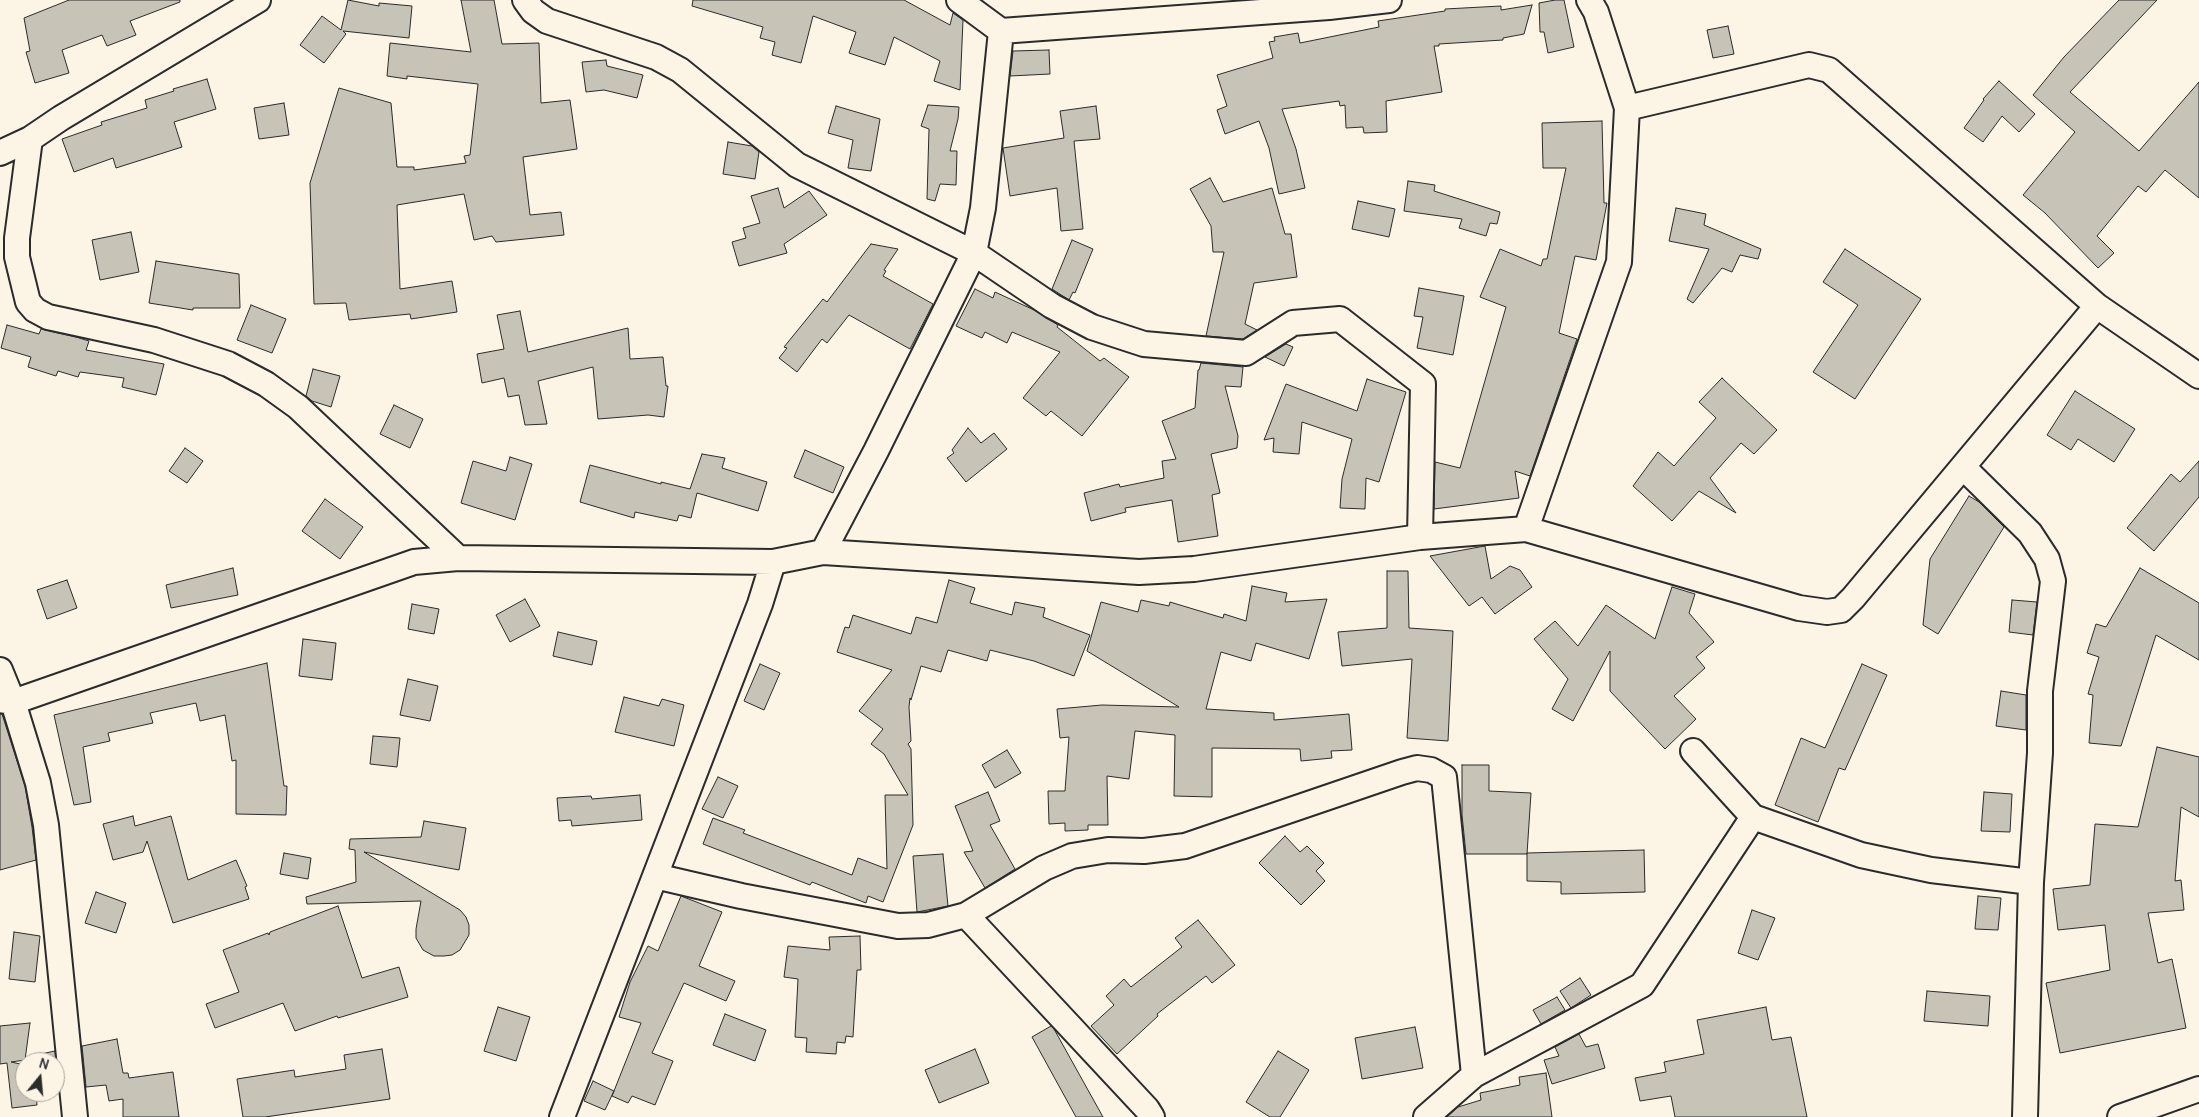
<!DOCTYPE html>
<style>
body{margin:0}
#map{position:relative;width:2199px;height:1117px;overflow:hidden;background:#fcf5e5;font-family:Delius,sans-serif}
canvas{display:block}
.north{position:absolute;left:15px;top:1052px;width:50px;height:50px;box-sizing:border-box;background:#fcf5e5;border:1px solid #a8a49b;border-radius:50%;rotate:17deg;font-size:14px;font-weight:700;line-height:20px;text-align:center;color:#2b2b2b}
.north::after{content:'';display:block;margin:auto;width:18px;height:22px;background:#2b2b2b;clip-path:polygon(50% 0,100% 100%,50% 72%,0 100%)}
</style>
<div id="map">
<canvas width="2199" height="1117"></canvas>
<div class="north">N</div>
</div>
<script>
const g = document.querySelector('canvas').getContext('2d');
g.lineJoin = 'round';
function fillPath(path, color) { g.fillStyle = color; g.fill(path, 'evenodd'); }
const poly = rows => new Path2D(rows.map(r => 'M' + r).join(''));
function stroke(path, color, width, dash) { g.strokeStyle = color; g.lineWidth = width; g.lineCap = dash ? 'butt' : 'round'; g.setLineDash(dash || []); g.stroke(path); }
const building = poly([
 [69,0,180,0,180,2,130,21,136,35,107,46,102,35,62,50,69,73,35,83,26,52,30,51,24,18,69,0],
 [348,0,379,6,379,3,412,6,409,38,343,31,346,34,324,63,300,45,322,16,341,30,348,0],
 [461,0,494,0,502,44,539,43,541,103,570,100,577,149,523,157,530,215,561,212,564,235,496,242,492,236,474,240,464,194,397,205,400,289,452,281,457,312,411,319,410,314,349,320,346,303,314,304,310,183,339,88,391,103,397,167,414,167,414,170,466,163,464,156,470,155,478,84,407,76,407,79,387,76,390,43,471,52,461,0],
 [693,0,904,0,950,25,953,13,963,20,960,90,934,81,940,61,894,37,885,65,849,53,856,32,813,16,801,63,772,55,775,42,760,38,763,27,692,6,693,0],
 [1555,0,1564,0,1574,47,1548,53,1544,32,1540,32,1539,3,1555,0],
 [2119,0,2157,0,2070,92,2139,151,2199,82,2199,198,2165,170,2146,192,2138,186,2097,236,2114,253,2098,268,2045,213,2023,195,2075,132,2033,95,2064,57,2119,0],
 [1532,5,1524,34,1503,38,1503,40,1439,44,1439,46,1434,46,1442,92,1386,101,1387,132,1364,133,1363,127,1346,128,1345,105,1340,106,1339,101,1282,109,1296,149,1305,188,1279,194,1269,148,1259,121,1225,134,1217,110,1227,106,1217,75,1273,58,1269,42,1275,41,1274,37,1298,33,1300,43,1379,27,1378,21,1445,11,1445,9,1501,6,1501,10,1532,5],
 [1728,26,1734,54,1713,58,1707,30,1728,26],
 [1049,50,1050,74,1010,76,1013,51,1049,50],
 [606,60,607,66,643,75,637,98,604,90,586,92,582,62,606,60],
 [207,79,216,109,174,122,182,147,116,168,113,158,74,172,62,139,102,125,101,122,147,108,145,100,174,91,173,89,207,79],
 [1999,81,2035,114,2019,132,2002,116,1983,142,1964,128,1984,100,1983,99,1999,81],
 [284,103,289,135,259,139,254,108,284,103],
 [928,105,959,107,958,119,950,151,957,151,956,185,940,184,935,201,927,199,929,129,921,126,928,105],
 [836,106,880,119,871,171,848,168,853,140,828,133,836,106],
 [1096,106,1100,139,1074,141,1083,229,1061,231,1057,188,1010,196,1003,148,1064,138,1060,111,1096,106],
 [1602,121,1604,203,1607,203,1596,260,1575,256,1559,333,1577,339,1530,476,1515,471,1519,498,1434,509,1435,462,1460,468,1506,307,1480,297,1500,249,1541,266,1543,259,1547,259,1566,168,1543,168,1542,123,1602,121],
 [728,142,752,146,759,152,755,179,723,174,728,142],
 [1210,178,1223,202,1272,188,1285,234,1291,234,1297,277,1254,283,1245,324,1257,330,1243,339,1206,336,1224,252,1213,252,1211,226,1190,189,1210,178],
 [1408,181,1435,185,1434,191,1500,212,1497,224,1490,223,1486,236,1459,228,1462,219,1404,211,1408,181],
 [778,188,784,208,809,191,827,215,784,244,787,253,739,266,732,242,746,238,743,228,760,223,751,196,778,188],
 [1358,201,1395,209,1389,237,1352,229,1358,201],
 [1676,208,1706,214,1704,225,1761,249,1758,259,1740,255,1732,272,1722,268,1693,303,1687,299,1709,249,1669,241,1676,208],
 [131,232,139,272,100,280,92,240,131,232],
 [1072,240,1093,249,1075,293,1073,292,1069,300,1052,289,1072,240],
 [871,244,898,249,884,270,886,271,883,276,933,304,910,349,849,315,827,343,822,339,797,372,779,358,787,348,784,347,823,299,827,302,871,244],
 [1845,249,1921,299,1855,399,1813,372,1858,305,1823,282,1845,249],
 [156,261,239,274,240,308,193,308,193,310,149,303,156,261],
 [1419,288,1464,296,1453,355,1417,348,1423,317,1414,316,1419,288],
 [975,289,993,298,995,292,1034,310,1058,325,1057,327,1100,361,1104,358,1129,377,1082,436,1051,411,1046,416,1023,398,1060,352,1012,332,1007,343,985,332,982,338,956,326,975,289],
 [251,305,286,319,272,353,237,340,251,305],
 [520,311,528,352,628,328,630,359,663,357,666,386,668,386,664,417,648,415,598,419,593,367,538,381,547,424,525,425,519,395,508,397,504,378,482,383,477,354,504,349,497,315,520,311],
 [7,325,39,334,41,329,76,337,89,341,86,350,164,364,156,395,122,387,124,378,80,372,78,377,58,371,56,376,28,367,31,357,1,348,7,325],
 [1286,344,1293,347,1284,366,1265,357,1286,344],
 [1201,363,1243,367,1241,387,1225,386,1238,436,1237,448,1211,454,1220,493,1212,495,1218,536,1178,542,1172,500,1125,508,1126,512,1091,521,1084,493,1119,484,1120,487,1164,478,1162,461,1176,459,1162,421,1195,408,1198,370,1199,370,1201,363],
 [313,369,340,376,331,407,312,401,306,396,313,369],
 [1722,378,1777,430,1754,454,1741,443,1710,478,1736,513,1699,491,1672,521,1633,486,1658,452,1674,466,1716,418,1699,402,1722,378],
 [1367,379,1406,392,1379,482,1366,478,1365,509,1340,508,1342,479,1352,439,1302,422,1299,454,1273,452,1274,438,1264,440,1286,384,1357,411,1367,379],
 [2075,391,2135,429,2114,462,2078,439,2071,450,2047,435,2075,391],
 [394,405,423,419,410,448,380,434,394,405],
 [968,428,981,443,994,433,1007,449,966,482,947,458,954,453,952,450,968,428],
 [185,448,203,461,187,483,169,471,185,448],
 [805,450,844,467,833,493,794,477,805,450],
 [702,454,725,458,722,468,767,482,758,511,697,493,691,518,679,515,677,521,635,512,634,518,580,502,590,465,661,484,661,482,690,489,702,454],
 [510,457,532,464,515,520,461,503,473,461,506,471,510,457],
 [2199,461,2199,497,2154,551,2127,528,2171,474,2180,482,2199,461],
 [1969,496,1979,502,2004,527,1938,634,1923,625,1930,559,1969,496],
 [325,499,363,527,340,559,302,531,325,499],
 [1485,546,1491,579,1510,566,1520,570,1532,587,1495,614,1482,597,1469,606,1430,556,1485,546],
 [233,568,238,595,171,608,166,585,233,568],
 [2140,568,2199,603,2199,660,2156,635,2121,746,2089,743,2093,695,2088,694,2099,657,2087,653,2096,624,2106,627,2140,568],
 [1387,571,1408,571,1409,628,1453,631,1448,741,1407,738,1412,659,1342,666,1338,632,1387,628,1387,571],
 [67,580,77,608,47,619,37,590,67,580],
 [949,580,975,588,970,603,1012,615,1015,602,1045,608,1043,617,1090,635,1074,676,1034,661,990,650,987,661,948,650,941,672,921,666,911,700,910,698,909,707,911,741,908,744,911,749,913,825,883,902,868,896,866,903,812,882,810,885,703,844,713,818,745,830,743,833,852,875,858,858,887,869,885,795,908,795,884,754,871,744,883,729,859,711,892,670,837,652,845,627,849,628,853,615,911,634,916,617,937,623,949,580],
 [1252,586,1287,593,1285,602,1327,599,1309,659,1256,643,1251,661,1221,652,1206,709,1274,713,1274,720,1349,714,1352,750,1331,751,1332,758,1301,761,1300,749,1212,748,1212,797,1174,796,1175,735,1135,731,1129,779,1107,776,1108,825,1088,825,1088,830,1065,831,1065,823,1049,824,1048,791,1065,791,1069,737,1060,738,1057,709,1102,705,1179,707,1087,651,1101,602,1138,612,1141,600,1169,606,1170,602,1223,618,1224,614,1246,621,1252,586],
 [1672,587,1695,594,1689,613,1714,642,1696,657,1705,668,1674,696,1696,719,1665,749,1610,691,1610,651,1573,721,1552,709,1568,679,1534,639,1555,621,1578,646,1606,605,1655,639,1672,587],
 [525,599,540,626,510,642,496,615,525,599],
 [2012,600,2037,602,2033,635,2009,632,2012,600],
 [412,604,439,609,434,634,408,629,412,604],
 [558,632,597,641,592,665,553,656,558,632],
 [303,639,336,643,332,680,299,676,303,639],
 [267,663,284,786,287,786,286,815,236,814,236,760,232,761,225,715,200,721,196,703,150,713,153,723,108,733,110,741,83,747,91,802,74,805,54,715,267,663],
 [760,664,780,673,764,710,744,701,760,664],
 [1862,664,1887,675,1845,770,1839,768,1818,822,1775,805,1801,738,1825,748,1862,664],
 [408,679,438,686,430,721,400,715,408,679],
 [2001,691,2026,695,2026,730,1996,726,2001,691],
 [624,697,659,706,662,699,684,705,674,746,615,732,624,697],
 [0,714,2,714,25,786,32,827,36,860,0,870,0,714],
 [373,736,400,738,397,767,370,764,373,736],
 [2157,747,2199,757,2199,817,2181,807,2175,881,2181,880,2184,910,2148,913,2158,963,2172,959,2186,1028,2060,1053,2046,983,2110,970,2105,925,2058,930,2053,889,2090,885,2095,824,2138,827,2157,747],
 [1007,750,1021,773,995,788,982,765,1007,750],
 [1462,765,1489,765,1489,791,1531,793,1527,854,1466,854,1462,815,1462,765],
 [718,777,738,786,723,818,702,809,718,777],
 [988,792,1000,821,990,825,1015,869,985,888,964,852,973,851,955,806,988,792],
 [1984,792,2012,794,2010,832,1981,831,1984,792],
 [640,795,642,820,572,826,571,820,559,821,557,798,591,796,592,799,640,795],
 [133,816,135,826,171,816,188,880,236,860,247,886,245,887,249,899,173,923,147,841,143,852,113,860,103,824,133,816],
 [424,821,466,828,459,870,364,852,460,910,466,917,469,925,469,935,460,950,452,955,444,956,434,956,423,950,416,938,416,929,421,901,307,904,306,897,356,882,355,850,349,849,350,839,421,837,424,821],
 [1285,836,1300,852,1307,846,1324,863,1316,871,1325,881,1301,905,1259,863,1285,836],
 [1644,850,1645,892,1561,894,1561,882,1527,881,1527,853,1644,850],
 [284,853,311,858,308,879,280,874,284,853],
 [943,854,948,906,917,912,913,856,943,854],
 [96,892,126,903,116,933,85,923,96,892],
 [681,896,722,912,699,966,735,981,726,1001,684,983,652,1053,673,1061,655,1105,632,1096,628,1103,612,1096,641,1023,619,1017,630,982,648,946,658,951,681,896],
 [1978,896,2001,898,1998,930,1975,929,1978,896],
 [338,906,362,978,399,967,408,997,338,1018,337,1016,295,1031,283,1003,215,1028,206,1004,239,992,223,950,268,933,269,935,270,932,338,906],
 [1752,910,1775,918,1758,960,1738,953,1752,910],
 [1198,920,1235,965,1212,983,1206,976,1157,1014,1158,1016,1117,1054,1091,1026,1114,1005,1106,996,1124,979,1131,987,1182,947,1175,938,1198,920],
 [14,932,40,936,35,982,9,979,14,932],
 [860,936,861,970,857,970,853,1037,846,1036,845,1043,837,1042,836,1054,806,1052,807,1038,795,1037,798,979,784,977,788,946,830,950,829,937,860,936],
 [1580,978,1591,995,1571,1008,1560,991,1580,978],
 [1927,991,1990,996,1988,1026,1924,1021,1927,991],
 [1557,997,1565,1010,1541,1024,1533,1010,1557,997],
 [498,1007,530,1017,516,1061,484,1051,498,1007],
 [1766,1007,1772,1040,1791,1037,1807,1117,1675,1117,1671,1096,1640,1101,1635,1078,1666,1072,1664,1062,1704,1054,1697,1020,1766,1007],
 [725,1014,766,1030,755,1061,713,1045,725,1014],
 [30,1023,25,1060,11,1062,25,1065,25,1092,36,1092,37,1105,12,1108,7,1063,0,1064,0,1026,30,1023],
 [1051,1026,1054,1029,1103,1117,1076,1117,1032,1037,1051,1026],
 [1415,1027,1423,1068,1362,1079,1355,1038,1415,1027],
 [1579,1034,1586,1047,1598,1044,1605,1068,1552,1084,1544,1060,1559,1056,1555,1047,1579,1034],
 [117,1039,123,1073,128,1073,129,1078,173,1072,179,1117,123,1117,123,1099,109,1101,106,1085,86,1087,82,1046,117,1039],
 [382,1049,390,1099,265,1117,243,1117,237,1079,294,1070,295,1077,346,1069,344,1055,382,1049],
 [975,1049,989,1083,939,1103,925,1070,975,1049],
 [55,1051,58,1090,55,1090,55,1062,38,1062,41,1054,55,1051],
 [1278,1051,1309,1070,1280,1117,1270,1117,1246,1102,1278,1051],
 [1546,1073,1552,1117,1447,1117,1458,1107,1481,1100,1480,1093,1520,1085,1519,1077,1546,1073],
 [593,1081,614,1091,605,1110,584,1101,593,1081]
]);
const street = poly([
 [525,0,533,11,547,21,656,57,680,70,797,165,974,253,1052,306,1092,327,1144,344,1246,353,1293,323,1340,319,1423,384,1420,537],
 [959,0,1001,31,1329,7,1389,0],
 [1627,108,1809,65,1829,70,2097,306,2199,376],
 [30,139,17,238,17,257,28,302,35,310,48,317,154,340,228,364,266,384,298,407,458,558],
 [0,153,30,139,61,118,258,0],
 [1963,467,2030,533,2047,559,2053,581,2040,691,2040,753,2031,882,2025,1117],
 [1526,529,1619,262,1627,108,1596,12,1589,0],
 [823,552,876,451,974,253,983,208,1001,31],
 [0,670,13,702,38,783,46,825,75,1117],
 [0,700,13,702,414,562,458,558,773,562,823,552,1139,572,1194,569,1420,537,1526,529,1799,608,1827,612,1841,610,1853,598,2097,306],
 [1693,751,1753,817,1861,855,1931,870,2031,882],
 [655,876,741,896,898,926,928,925,966,915,1044,868,1072,856,1108,850,1144,851,1185,846,1402,772,1417,768,1431,770,1444,777,1474,1075],
 [966,915,1147,1109,1152,1117],
 [562,1117,760,604,773,562],
 [1426,1117,1474,1075,1642,985,1753,817],
 [2120,1117,2199,1089]
]);
fillPath(building, '#c8c3b7');
stroke(building, '#2b2b2b', 1);
stroke(street, '#2b2b2b', 28);
stroke(street, '#fcf5e5', 24);
</script>
